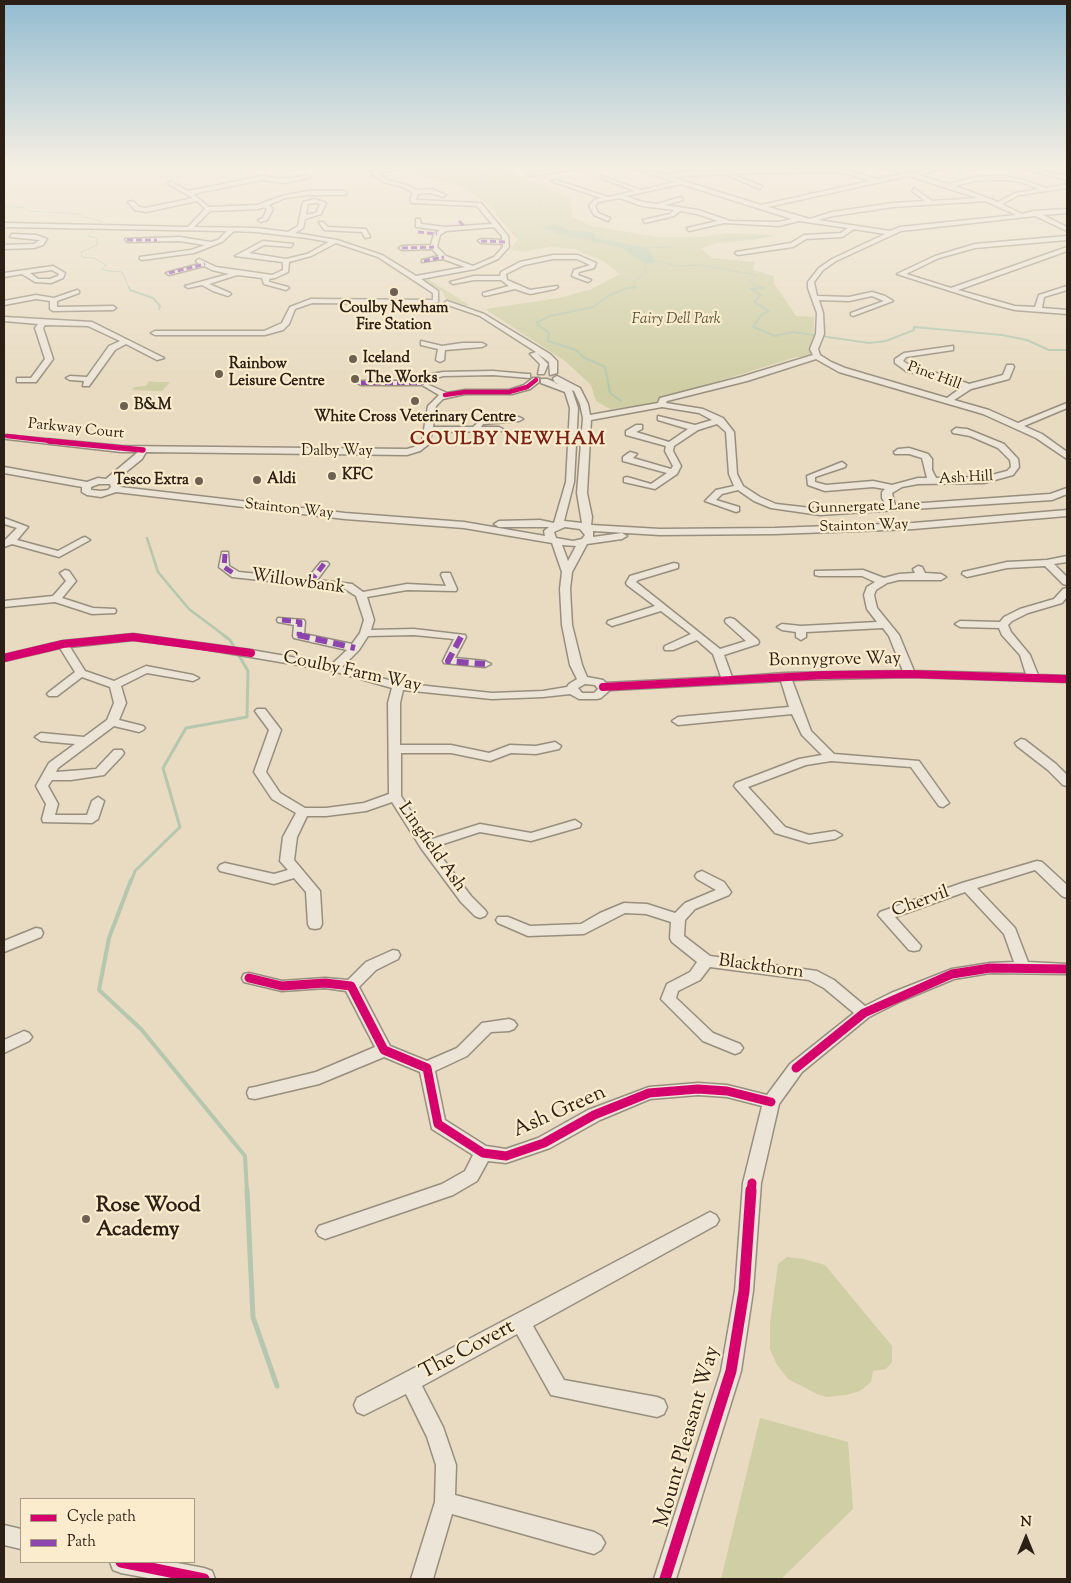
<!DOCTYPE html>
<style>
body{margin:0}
#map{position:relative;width:1071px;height:1583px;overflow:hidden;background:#e8dbc1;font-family:"Sorts Mill Goudy",serif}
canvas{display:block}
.frame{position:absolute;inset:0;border:5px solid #2c2016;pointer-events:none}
.legend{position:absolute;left:20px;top:1498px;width:175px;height:65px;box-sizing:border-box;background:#faeccc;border:1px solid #a89a83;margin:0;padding:6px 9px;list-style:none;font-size:15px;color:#2c2016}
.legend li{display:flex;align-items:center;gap:10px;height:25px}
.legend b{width:25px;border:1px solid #a89a83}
.north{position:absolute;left:1001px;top:1513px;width:50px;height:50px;-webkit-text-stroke:4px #faeccc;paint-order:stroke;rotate:0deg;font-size:14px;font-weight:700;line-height:20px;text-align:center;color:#2c2016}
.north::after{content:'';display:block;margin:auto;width:18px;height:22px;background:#2c2016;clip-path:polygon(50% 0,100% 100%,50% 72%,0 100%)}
</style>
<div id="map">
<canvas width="1071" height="1583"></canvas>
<div class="frame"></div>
<ul class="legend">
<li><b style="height:6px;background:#d6006c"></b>Cycle path</li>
<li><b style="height:6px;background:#8e44ad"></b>Path</li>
</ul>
<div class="north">N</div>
</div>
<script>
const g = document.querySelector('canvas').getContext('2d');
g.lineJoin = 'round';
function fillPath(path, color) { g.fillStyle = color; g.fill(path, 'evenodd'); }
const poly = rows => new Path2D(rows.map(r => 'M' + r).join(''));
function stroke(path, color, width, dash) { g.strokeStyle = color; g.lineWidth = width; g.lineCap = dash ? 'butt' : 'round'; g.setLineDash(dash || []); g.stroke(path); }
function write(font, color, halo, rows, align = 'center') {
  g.font = font + ' "Sorts Mill Goudy",serif'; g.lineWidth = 4.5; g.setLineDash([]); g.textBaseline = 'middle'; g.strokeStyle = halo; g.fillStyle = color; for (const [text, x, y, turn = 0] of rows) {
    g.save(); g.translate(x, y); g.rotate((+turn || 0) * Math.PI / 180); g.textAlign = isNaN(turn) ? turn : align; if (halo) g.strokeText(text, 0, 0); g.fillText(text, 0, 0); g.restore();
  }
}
const green = poly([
 [405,166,499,166,571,199,572,217,592,226,656,237,699,237,727,233,776,235,753,240,716,243,701,249,712,258,755,262,753,270,774,276,774,283,796,316,814,317,813,357,796,357,661,399,660,404,610,409,596,401,591,385,565,361,485,309,559,298,592,289,620,274,605,262,574,249,549,247,523,252,511,250,517,239,488,205,470,192,459,186,416,175],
 [430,277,431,281,469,305,461,306,447,302,443,292,424,280,424,278],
 [149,381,156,382,170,382,162,391,132,390,134,387,146,386],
 [787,1257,804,1259,825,1265,892,1346,892,1362,886,1369,873,1371,871,1382,860,1391,846,1395,827,1397,817,1394,788,1379,776,1363,770,1349,770,1323,778,1264],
 [760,1418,848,1442,853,1509,781,1579,721,1579]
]);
const water = poly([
 [554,224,569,230,594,233,595,238,647,248,657,262,645,264,622,248,559,234,542,227]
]);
const streamFar5 = poly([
 [460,166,479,170,477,172,487,175,482,178,487,182,495,182,499,188,521,191,526,197,541,197,540,208,532,214],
 [4,206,24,208,27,211,82,214,83,217,102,221,88,236,97,238,97,245,81,252,82,257,94,258,106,265,101,270,122,272,129,288],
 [720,240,772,236],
 [647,248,673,247],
 [655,261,677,266,701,265,756,275,749,283,763,288,758,288],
 [626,288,636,288,634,281,646,273,645,262]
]);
const streamFar4 = poly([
 [129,287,130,290,153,298,160,306,159,309],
 [761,287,763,288,751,289,761,295,754,302,769,311,761,315,753,327,775,336,793,332,869,343,886,341,914,330,914,327,1002,335,1027,340,1049,350,1067,350],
 [621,401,610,393,605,367,583,357,576,350,548,341,549,333,536,323,550,316,593,307,608,296,627,288,636,287]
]);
const streamFar3 = poly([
 [147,538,158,572,189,609,225,636]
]);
const streamFar2 = poly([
 [131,882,135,871,180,827,163,768,186,728,247,717,248,671,230,640,223,635]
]);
const streamFar1 = poly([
 [131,880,109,938,99,990,141,1029,245,1156,247,1192]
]);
const stream = poly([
 [247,1190,253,1317,277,1386]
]);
const minor = poly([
 [577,166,594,166,531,176,528,174,577,166],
 [626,166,635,166,665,175,677,172,832,168,848,170,877,179,902,174,879,166,888,166,912,173,942,166,952,166,918,175,949,184,975,177,1003,176,1024,180,1046,188,1067,184,1067,188,1019,195,1002,204,1022,214,1033,211,1067,209,1067,213,1043,215,1067,227,1067,231,1035,216,901,231,836,261,823,270,814,282,817,296,849,297,872,292,885,296,893,301,853,316,851,315,851,313,884,301,872,296,849,301,819,300,823,313,824,334,818,349,820,355,831,362,845,368,947,398,962,387,942,380,906,371,895,363,895,359,904,353,953,346,953,350,906,357,903,361,912,367,948,376,969,384,1003,375,1007,365,1013,365,1014,367,1009,379,971,389,954,400,989,410,1018,423,1067,403,1067,408,1024,426,1042,434,1067,452,1067,459,1036,438,983,414,839,372,816,359,747,381,667,401,666,403,703,409,723,418,734,432,737,474,743,486,760,497,776,504,820,509,886,505,882,498,882,492,885,489,873,487,825,491,808,485,807,476,842,462,846,465,845,467,815,477,815,482,826,485,873,481,892,485,918,478,927,478,922,458,909,454,895,454,894,452,898,449,909,448,928,454,932,459,932,470,936,478,984,477,1007,471,1011,467,1010,460,998,448,970,436,953,433,952,431,956,428,967,429,1004,444,1018,459,1019,467,1013,475,984,483,918,484,902,487,892,493,895,505,1050,494,1067,488,1067,494,1052,500,820,515,771,508,754,501,738,490,722,494,716,500,739,507,739,511,736,512,705,501,716,490,734,486,729,474,726,432,717,424,698,430,674,446,673,451,681,466,677,474,655,489,624,482,624,478,627,477,651,484,667,473,623,461,623,457,630,452,637,454,633,458,671,469,673,466,665,451,666,446,626,435,626,431,636,425,642,425,642,429,636,432,669,442,688,429,658,420,658,416,695,425,712,420,699,413,662,407,591,420,587,493,592,517,591,525,660,529,775,528,913,523,1067,510,1067,516,913,529,775,534,660,535,593,531,593,537,622,533,627,536,622,539,587,544,572,572,570,589,572,625,582,665,587,677,603,680,606,683,721,677,713,654,697,640,673,650,665,650,664,648,665,646,691,634,661,611,612,626,607,623,608,621,655,606,627,585,626,583,630,576,674,563,678,564,678,568,638,580,636,582,720,649,746,641,726,623,725,621,726,619,730,618,734,619,758,640,759,642,758,644,724,655,732,677,785,673,903,671,889,636,883,628,806,632,806,637,801,640,796,637,796,632,782,630,777,627,782,624,801,626,877,622,867,609,864,595,867,587,875,582,862,576,819,576,815,575,815,571,863,570,884,578,899,574,915,573,913,569,918,566,922,567,925,573,941,574,946,577,941,580,899,580,887,583,876,590,874,595,877,608,899,635,914,671,1026,674,1020,655,1002,635,999,628,960,627,955,624,960,621,1000,622,1004,617,1020,609,1054,599,1063,589,1067,588,1067,597,1062,603,1028,613,1012,621,1008,625,1011,632,1030,655,1038,675,1067,676,1067,682,910,677,792,680,811,731,834,754,919,761,949,803,943,807,939,806,911,767,831,761,806,765,748,787,785,827,809,835,835,831,842,835,835,839,809,843,775,833,734,786,736,783,799,759,822,755,802,735,792,714,678,725,672,721,678,717,789,707,781,681,610,690,601,698,597,699,579,699,570,694,543,697,492,699,403,690,400,703,400,745,451,745,489,753,510,745,536,746,555,742,561,746,559,749,536,754,511,753,490,761,451,753,401,753,401,796,429,840,480,824,531,833,575,820,581,824,580,827,531,841,480,832,434,847,471,896,485,910,487,913,485,916,480,918,475,916,461,902,421,848,392,802,366,811,326,816,307,816,297,837,294,860,320,891,322,924,320,928,315,929,310,928,308,924,306,892,294,878,274,884,220,871,218,868,220,865,225,863,274,874,288,870,280,861,283,837,296,813,272,799,254,772,269,730,255,711,257,709,265,709,281,730,266,772,280,793,305,808,326,808,364,803,389,794,388,703,392,688,333,671,192,647,133,640,70,647,85,671,114,681,146,666,193,675,199,678,193,681,147,673,121,686,126,703,119,720,143,726,145,728,143,730,139,732,114,726,58,768,56,772,96,769,114,750,122,750,124,753,122,756,104,775,71,780,52,780,48,786,58,804,55,815,87,815,92,801,98,797,104,801,98,819,92,823,43,822,42,819,46,804,36,786,49,763,75,744,41,741,35,737,41,733,84,737,107,720,114,703,110,687,82,677,57,696,49,696,47,694,49,692,75,672,60,648,4,661,4,655,63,641,133,634,251,650,332,664,347,650,294,638,293,636,294,625,278,622,277,620,278,618,304,620,305,622,304,634,352,644,360,633,364,620,356,596,345,589,232,577,219,567,222,552,228,552,229,566,239,572,307,579,321,562,327,562,329,564,317,580,352,584,363,592,407,584,446,586,441,575,442,573,450,573,457,589,456,591,407,590,367,597,374,620,371,630,414,629,465,635,466,637,455,658,485,661,491,664,485,667,444,663,443,661,454,639,414,635,368,636,359,650,342,667,399,683,492,693,543,691,567,687,569,684,577,679,570,665,562,625,560,589,562,572,552,543,464,528,345,519,116,492,101,497,87,495,82,492,82,487,4,473,4,467,87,482,98,478,106,479,138,452,121,452,7,439,4,438,4,435,121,446,407,449,414,447,422,441,428,406,439,395,422,385,361,385,357,383,358,381,420,381,426,375,443,372,493,371,527,374,530,374,530,378,493,375,443,376,428,381,429,385,447,393,465,390,509,390,524,385,533,378,539,378,539,382,530,389,512,394,465,394,443,399,436,406,433,427,473,427,481,420,519,417,523,419,519,421,483,424,481,427,499,427,503,429,502,431,432,432,429,444,420,451,407,455,146,452,142,459,116,480,120,487,345,513,464,522,545,536,544,531,549,527,499,527,494,524,499,521,540,520,554,523,566,482,570,408,565,392,541,383,541,379,547,379,559,384,555,383,553,378,557,376,580,388,588,404,590,415,658,403,660,398,741,377,813,355,810,349,816,334,817,313,808,288,808,282,819,268,832,259,885,234,854,229,842,237,806,239,793,247,738,255,735,253,736,252,791,243,804,235,841,233,848,228,799,221,779,226,724,223,689,231,687,228,718,221,697,214,680,211,674,216,645,223,643,220,670,214,674,210,642,206,620,198,598,202,595,206,598,213,610,218,608,221,594,215,589,206,594,200,601,198,551,181,556,180,608,197,635,191,601,178,601,176,641,190,675,182,626,166],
 [832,172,847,174,870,181,761,205,671,177,725,174,760,189,762,186,730,174,832,172],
 [908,176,978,198,932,201,914,188,912,191,925,201,893,203,832,212,810,219,768,207,908,176],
 [1003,180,1021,182,1039,189,1015,193,998,202,955,186,975,181,1003,180],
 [681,184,792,219,779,222,730,221,698,210,665,205,683,200,681,197,657,204,643,202,626,196,681,184],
 [985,201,1016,215,900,227,890,231,818,220,833,216,893,207,985,201],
 [572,390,574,391,580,404,583,418,577,493,582,523,564,521,574,482,578,408,572,390],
 [99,484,110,484,111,487,108,490,101,491,91,490,91,487,99,484],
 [565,527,580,529,585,535,582,539,573,541,556,538,554,532,565,527],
 [562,545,576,546,568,561,562,545],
 [585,684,595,685,598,689,594,693,582,693,578,688,585,684],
 [1012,166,1023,166,1067,176,1067,180,1012,166],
 [389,168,391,171,378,173,387,180,407,185,417,190,432,189,446,195,443,197,431,193,418,194,416,200,481,203,508,236,509,247,498,259,475,269,421,279,438,291,438,302,431,304,312,303,295,309,289,324,283,330,265,335,155,335,151,333,155,331,264,331,282,323,290,307,311,299,433,300,433,293,378,257,336,243,311,256,289,262,288,272,275,278,269,279,269,282,288,287,289,288,286,290,264,284,262,278,237,275,209,284,230,293,231,294,228,296,213,291,202,285,188,288,185,286,229,274,212,270,204,266,169,275,166,273,199,264,196,261,199,259,216,267,272,275,283,270,283,262,235,256,263,241,293,244,291,247,264,245,249,253,286,259,307,254,329,242,307,238,256,232,234,231,222,242,194,253,142,260,140,259,140,257,191,250,205,245,179,241,127,242,125,239,179,237,211,242,218,240,227,231,4,227,4,223,188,227,205,209,197,201,146,212,135,210,128,202,133,201,139,207,146,208,193,198,168,184,170,181,188,191,262,176,284,179,308,175,310,178,284,183,262,180,193,194,209,207,257,205,282,196,308,191,344,191,347,193,344,195,308,195,285,198,269,205,273,209,267,220,261,222,258,220,263,218,267,209,264,207,258,209,210,211,194,227,256,228,288,232,298,226,303,202,315,199,326,203,321,214,305,219,303,228,295,233,337,240,382,255,416,276,465,267,443,259,422,262,422,260,439,256,432,249,402,250,399,248,402,246,431,245,434,234,440,230,416,227,416,219,420,219,421,224,445,227,492,224,477,206,412,203,410,199,413,193,403,187,383,182,370,172,389,168],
 [315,203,320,204,316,213,306,215,308,204,315,203],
 [494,227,502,236,502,240,481,239,478,241,481,243,503,244,503,247,494,257,473,266,446,256,437,247,440,235,446,231,494,227],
 [319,222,323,222,328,227,366,229,370,237,365,238,362,232,324,230,319,222],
 [12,234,36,235,47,239,43,245,34,248,4,249,4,245,34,244,40,240,10,237,12,234],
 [1067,236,1067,240,975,248,939,258,906,274,951,288,1067,247,1067,251,958,290,1015,306,1035,307,1039,295,1067,286,1067,290,1044,297,1042,308,1067,310,1067,314,1015,310,988,303,897,274,935,256,975,244,1067,236],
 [553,255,578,255,596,263,594,268,579,272,578,275,591,280,588,282,572,276,574,270,590,265,577,259,553,259,524,265,506,274,507,280,530,290,557,286,558,287,555,289,530,294,515,289,485,296,483,295,483,293,509,286,501,280,474,280,453,284,450,282,474,276,500,276,501,272,520,262,553,255],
 [53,266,65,273,63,278,51,283,35,282,22,274,4,277,4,273,53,266],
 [52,270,59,274,58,276,50,279,38,279,30,273,52,270],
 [77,290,79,291,79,293,57,301,57,307,113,306,116,308,113,310,53,311,50,309,50,301,36,299,4,305,4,301,36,295,54,298,77,290],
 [447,301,484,314,550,354,557,361,557,373,550,375,549,362,537,353,548,364,544,374,538,374,540,364,530,354,536,352,480,316,445,304,445,302,447,301],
 [4,317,92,322,164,358,157,360,126,344,115,350,89,386,83,386,84,381,70,380,66,378,70,376,87,377,109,346,120,341,88,326,45,325,43,328,53,359,36,382,17,382,17,378,31,378,45,359,35,328,38,324,4,321,4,317],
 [421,341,442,346,462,343,482,343,486,345,482,347,445,350,444,360,440,362,436,360,438,349,421,345,421,341],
 [4,518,28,527,17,540,58,551,82,538,85,537,90,540,59,557,12,544,4,547,4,541,17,528,4,524,4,518],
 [1067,556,1067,562,1054,564,1067,577,1067,585,1063,584,1045,566,1007,568,967,577,962,574,963,572,1007,562,1047,560,1067,556],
 [65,570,69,571,76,581,62,598,93,608,115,609,116,611,115,613,92,614,55,602,4,607,4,601,53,596,66,581,60,573,65,570],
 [1021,739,1025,740,1056,764,1067,775,1067,786,1063,785,1048,770,1017,746,1015,743,1021,739],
 [1037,861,1042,862,1067,885,1067,898,1062,896,1035,870,977,888,1015,928,1028,962,1067,964,1067,974,990,973,954,979,901,1001,869,1017,802,1072,779,1104,761,1183,753,1291,741,1371,676,1579,654,1579,721,1371,735,1291,743,1183,762,1106,727,1097,698,1095,650,1099,600,1120,550,1148,506,1163,488,1161,477,1181,453,1195,325,1239,319,1236,316,1231,319,1226,442,1184,465,1171,473,1155,432,1129,420,1072,384,1057,319,1084,255,1099,249,1098,247,1093,249,1088,255,1087,316,1072,375,1047,346,991,325,988,282,991,244,982,242,978,244,974,249,973,282,981,325,978,348,980,366,962,393,950,398,951,400,955,398,959,376,970,359,987,390,1046,427,1061,457,1048,482,1023,509,1019,514,1021,517,1025,514,1029,509,1031,491,1032,467,1056,435,1071,445,1120,486,1146,506,1149,538,1138,588,1110,649,1087,698,1083,727,1085,767,1095,790,1064,854,1013,824,988,809,980,710,967,700,980,678,991,676,998,713,1033,740,1044,743,1048,740,1052,735,1054,703,1041,661,999,667,984,690,972,697,962,672,942,670,938,671,922,646,914,625,913,584,934,528,936,498,923,496,920,498,917,508,917,530,926,581,924,600,913,624,903,647,904,675,913,685,903,716,890,697,879,695,876,697,873,702,871,724,882,731,892,729,895,695,909,685,920,684,936,710,956,817,971,834,980,865,1006,891,993,952,969,990,963,1014,962,1004,934,965,892,895,917,921,946,919,950,914,951,909,950,878,915,880,912,962,883,1037,861],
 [36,928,41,929,43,933,41,937,4,952,4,941,36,928],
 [24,1031,29,1033,32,1037,29,1041,4,1053,4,1040,24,1031],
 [710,1212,716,1215,719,1220,716,1225,533,1326,564,1380,657,1397,664,1400,667,1407,664,1414,657,1417,551,1395,517,1334,422,1386,443,1427,456,1465,455,1495,594,1532,601,1536,605,1543,601,1550,594,1554,452,1514,433,1579,411,1579,435,1502,436,1465,427,1437,406,1394,364,1415,357,1412,354,1405,357,1398,710,1212],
 [4,1525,21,1529,21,1549,4,1545,4,1525],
 [110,1562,172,1562,204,1568,212,1571,215,1579,153,1579,121,1573,113,1570,110,1562]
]);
const quietFar3 = poly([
 [459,221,465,227],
 [418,232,437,234],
 [127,240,157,240],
 [481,241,506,242],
 [402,248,434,247],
 [424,261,444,257],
 [169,273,205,264]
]);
const quietFar2 = poly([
 [361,383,424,383]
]);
const quietFar1 = poly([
 [225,554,224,567,236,575],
 [310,582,324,564],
 [282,620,300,622,299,636]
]);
const quiet = poly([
 [298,635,355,648],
 [461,637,448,661,485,664]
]);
const cyclewayFar4 = poly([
 [445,395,465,392,509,392,527,387,536,380],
 [7,436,60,442]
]);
const cyclewayFar3 = poly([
 [49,441,143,450]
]);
const cyclewayFar2 = poly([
 [4,658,63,644,133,637,251,653],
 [603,687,825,675,910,674,1067,679]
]);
const cyclewayFar1 = poly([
 [249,978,282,986,325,983,351,986,384,1050,427,1068,438,1124,483,1153,506,1156,544,1143,594,1115,649,1093,698,1089,727,1091,771,1102],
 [796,1068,864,1013,952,974,990,968,1067,969],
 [751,1192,752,1183]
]);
const cycleway = poly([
 [121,1562,204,1579],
 [665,1579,731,1371,744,1291,751,1190]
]);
const markers = [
 [394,292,5,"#6e6152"],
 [353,359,5,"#6e6152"],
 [219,374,5,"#6e6152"],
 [355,379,5,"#6e6152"],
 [415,401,5,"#6e6152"],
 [124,406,5,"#6e6152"],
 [332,476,5,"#6e6152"],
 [257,480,5,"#6e6152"],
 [199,481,5,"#6e6152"],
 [86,1219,5,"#6e6152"]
];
const farPoinames = [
 ["Coulby Newham",394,309,"center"],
 ["Fire Station",394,326,"center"],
 ["Iceland",363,359],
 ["Rainbow",229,365],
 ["Leisure Centre",229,382],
 ["The Works",365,379],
 ["B&M",134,406],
 ["White Cross Veterinary Centre",415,418,"center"],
 ["KFC",342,476],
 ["Aldi",267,480],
 ["Tesco Extra",189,481,"right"]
];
const farParknames = [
 ["Fairy Dell Park",676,320]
];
const farStreetnames = [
 ["Pine Hill",934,377,20],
 ["Parkway Court",76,430,6],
 ["Dalby Way",337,452],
 ["Ash Hill",966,479,-3],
 ["Gunnergate Lane",864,508,-2],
 ["Stainton Way",289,510,6],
 ["Stainton Way",864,527,-2]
];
const streetNames = [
 ["Willowbank",298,583,8],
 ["Bonnygrove Way",835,661,-1],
 ["Coulby Farm Way",352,673,12],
 ["Lingfield Ash",431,848,55],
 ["Chervil",921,903,-20],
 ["Blackthorn",761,968,8]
];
const farDistrictnames = [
 ["COULBY NEWHAM",508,441]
];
const nearStreetnames = [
 ["Ash Green",560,1113,-24],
 ["The Covert",468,1351,-28],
 ["Mount Pleasant Way",689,1437,-74]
];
const nearPoinames = [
 ["Rose Wood",96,1207],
 ["Academy",96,1231]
];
fillPath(green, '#cfcea4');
fillPath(water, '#b5c7ae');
stroke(streamFar5, '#b5c7ae', 1);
stroke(streamFar4, '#b5c7ae', 2);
stroke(streamFar3, '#b5c7ae', 2.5);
stroke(streamFar2, '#b5c7ae', 3);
stroke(streamFar1, '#b5c7ae', 4);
stroke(stream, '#b5c7ae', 5);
stroke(minor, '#978e7e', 3);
fillPath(minor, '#ebe4d7');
stroke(quietFar3, '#8e44ad', 3, [6, 3]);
stroke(quietFar2, '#8e44ad', 4, [8, 4]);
stroke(quietFar1, '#8e44ad', 5, [9, 5]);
stroke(quiet, '#8e44ad', 6, [12, 6]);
stroke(cyclewayFar4, '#d6006c', 4.5);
stroke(cyclewayFar3, '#d6006c', 5.5);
stroke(cyclewayFar2, '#d6006c', 8);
stroke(cyclewayFar1, '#d6006c', 9);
stroke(cycleway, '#d6006c', 11);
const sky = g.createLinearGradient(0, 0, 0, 388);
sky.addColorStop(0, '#93bcd1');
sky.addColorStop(0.43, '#f5efe3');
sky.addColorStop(1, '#f5efe300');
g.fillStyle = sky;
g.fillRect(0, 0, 1071, 388);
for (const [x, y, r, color] of markers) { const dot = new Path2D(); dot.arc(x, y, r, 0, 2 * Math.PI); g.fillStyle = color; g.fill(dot); stroke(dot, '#faeccc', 2); }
write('bold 15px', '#2c2016', '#faeccc', farPoinames, 'left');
write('italic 15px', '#57513a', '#faeccc', farParknames);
write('15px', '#2c2016', '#faeccc', farStreetnames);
write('18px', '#2c2016', '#faeccc', streetNames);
g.letterSpacing = '1px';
write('bold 19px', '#7a1f14', '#faeccc', farDistrictnames);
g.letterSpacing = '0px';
write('21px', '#2c2016', '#faeccc', nearStreetnames);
write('bold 21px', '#2c2016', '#faeccc', nearPoinames, 'left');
</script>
